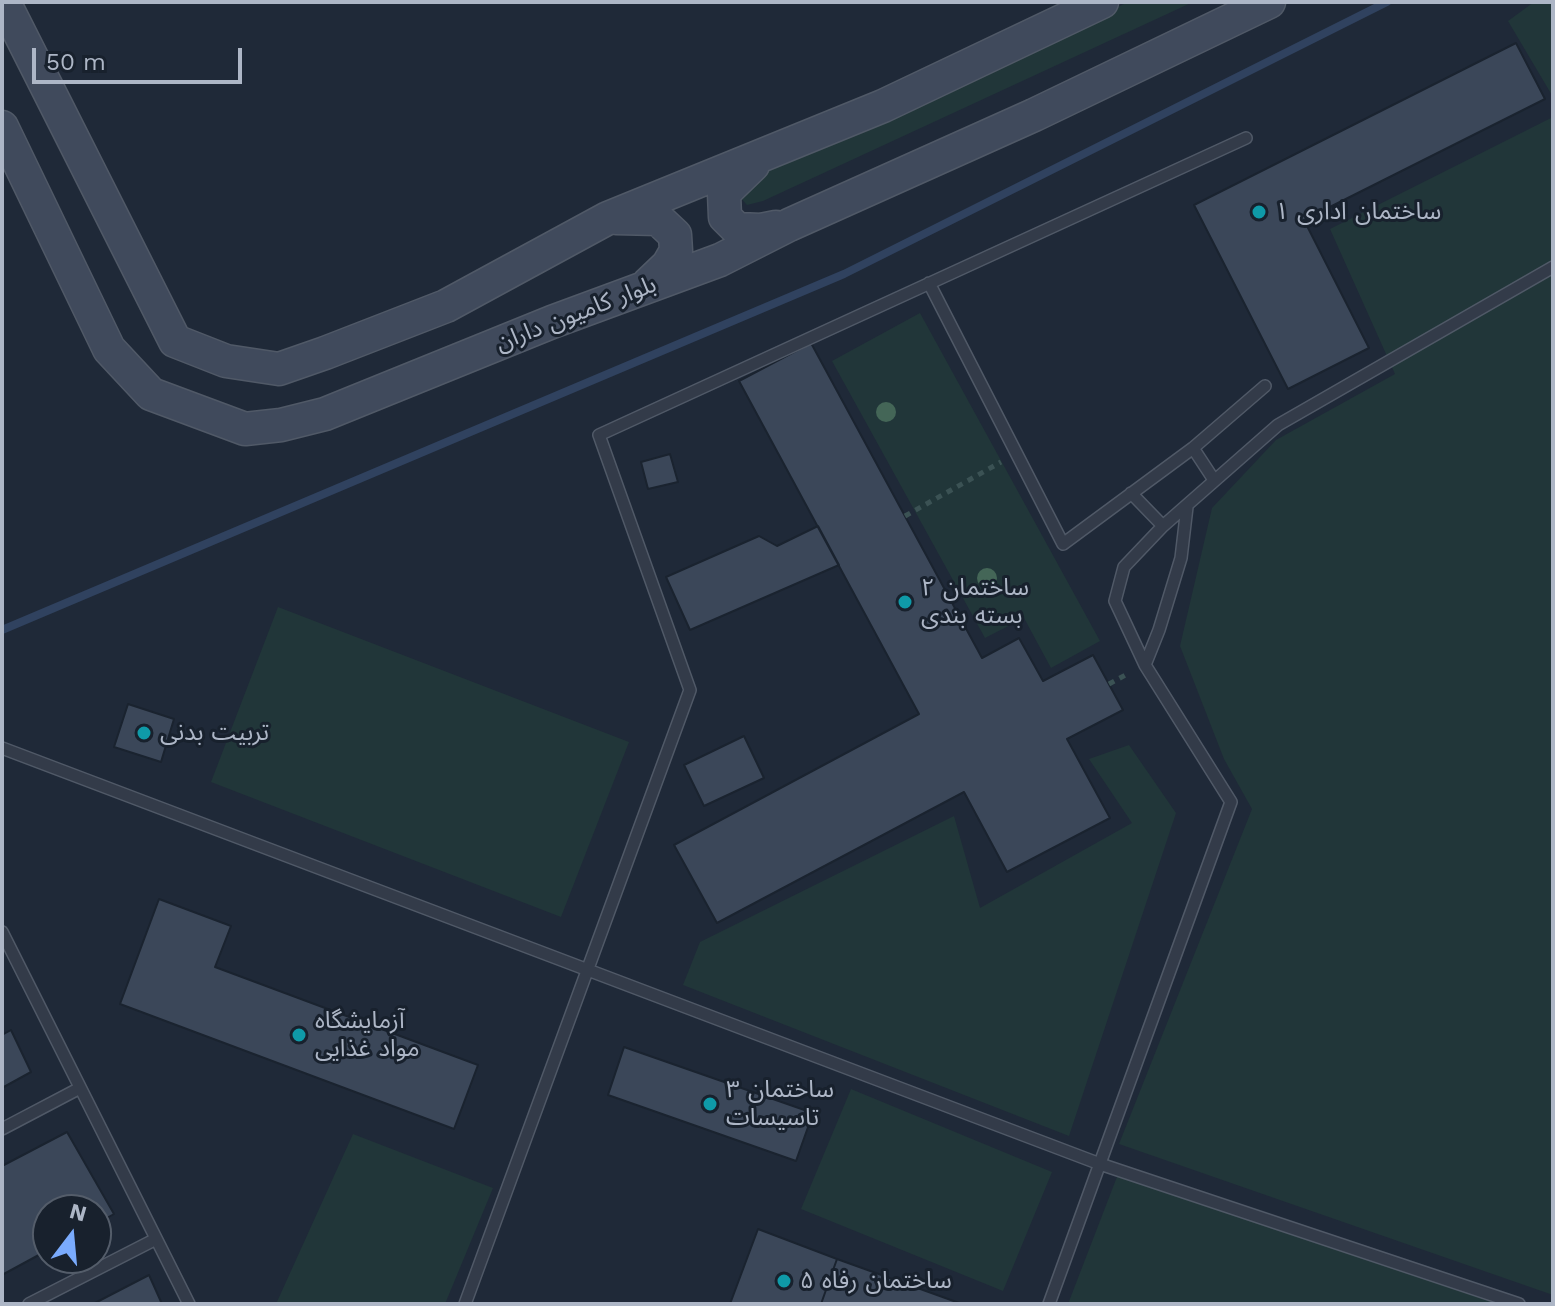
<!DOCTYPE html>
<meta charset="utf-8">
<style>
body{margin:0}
#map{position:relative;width:1555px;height:1306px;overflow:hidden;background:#1f2938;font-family:"Work Sans",sans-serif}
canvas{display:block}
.frame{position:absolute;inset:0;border:4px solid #adb6c6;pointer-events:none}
.north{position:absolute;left:32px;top:1194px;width:80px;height:80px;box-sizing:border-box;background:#18212d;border:2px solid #545d6a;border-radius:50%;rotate:16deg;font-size:22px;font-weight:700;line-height:32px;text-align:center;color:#adb6c6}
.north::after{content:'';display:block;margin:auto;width:28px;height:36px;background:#7aabfd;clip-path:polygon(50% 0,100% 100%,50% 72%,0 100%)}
.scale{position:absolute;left:32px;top:48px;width:210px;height:36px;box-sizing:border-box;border:4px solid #adb6c6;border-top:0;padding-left:10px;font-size:24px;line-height:28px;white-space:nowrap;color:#adb6c6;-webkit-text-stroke:6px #18212d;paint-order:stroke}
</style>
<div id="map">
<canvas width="1555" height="1306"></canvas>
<div class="frame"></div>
<div class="north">N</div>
<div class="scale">50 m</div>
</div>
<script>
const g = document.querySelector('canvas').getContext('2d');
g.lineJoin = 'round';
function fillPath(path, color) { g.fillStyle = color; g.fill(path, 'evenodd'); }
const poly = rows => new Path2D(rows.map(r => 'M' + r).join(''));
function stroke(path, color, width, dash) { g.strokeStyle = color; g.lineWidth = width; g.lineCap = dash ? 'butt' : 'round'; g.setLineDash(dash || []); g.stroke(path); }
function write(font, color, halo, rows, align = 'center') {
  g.font = font + ' "Work Sans","Noto Sans Arabic",sans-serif'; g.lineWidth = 6; g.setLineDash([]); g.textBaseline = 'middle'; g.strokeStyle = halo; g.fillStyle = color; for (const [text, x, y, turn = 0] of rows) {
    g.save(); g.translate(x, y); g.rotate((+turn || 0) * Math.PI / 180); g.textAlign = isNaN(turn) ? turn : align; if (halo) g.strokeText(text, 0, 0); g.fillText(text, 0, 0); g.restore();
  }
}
const green = poly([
 [1128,2,1193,2,763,201,747,205,740,197,764,172,845,137],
 [1534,2,1553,2,1553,97,1508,21],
 [1553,117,1553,1295,1119,1144,1252,809,1224,759,1180,646,1212,508,1276,440,1395,374,1330,229],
 [920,313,1100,641,1051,668,1024,618,985,638,832,361],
 [278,607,629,742,561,917,211,782],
 [1129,745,1176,813,1069,1136,683,985,700,942,954,816,980,908,1132,823,1089,759],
 [851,1089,1052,1172,1003,1291,801,1209],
 [353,1134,493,1188,445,1304,276,1304],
 [1120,1169,1504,1304,1068,1304]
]);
const stream = poly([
 [2,630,844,274,1387,2]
]);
const building = poly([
 [1516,43,1545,99,1304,220,1369,348,1288,389,1194,205,1516,43],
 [811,343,982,658,1019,638,1043,681,1093,655,1123,710,1067,739,1110,818,1007,872,964,792,717,923,674,845,919,714,739,381,811,343],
 [670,454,678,482,648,489,641,462,670,454],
 [818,526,839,565,690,630,666,577,759,536,777,546,818,526],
 [128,704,174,719,161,762,114,747,128,704],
 [744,736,764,778,704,806,684,765,744,736],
 [159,899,231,926,215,967,478,1065,454,1129,120,1004,159,899],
 [11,1030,31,1072,2,1088,2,1035,11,1030],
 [624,1047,813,1113,796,1161,608,1095,624,1047],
 [67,1132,114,1214,96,1224,96,1210,48,1210,48,1250,2,1275,2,1166,67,1132],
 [758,1229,837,1259,821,1304,730,1304,758,1229],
 [837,1259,962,1304,821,1304,837,1259],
 [149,1275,162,1304,93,1304,149,1275]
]);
const path = poly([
 [905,516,1001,462],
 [1109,684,1129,673]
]);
const service = poly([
 [929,283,1063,544,1193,448,1265,386],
 [1193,448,1214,480],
 [1131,493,1163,526],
 [1145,665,1159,630,1181,558,1187,507],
 [2,748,1100,1164,1519,1304],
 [2,932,189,1304],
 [2,1129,80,1088],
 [29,1304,156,1239],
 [465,1304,690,690,599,435,1246,138],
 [1049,1304,1231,802,1145,665,1115,601,1124,567,1163,526,1278,425,1553,267]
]);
const secondary = poly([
 [4,2,175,341,226,361,279,369,325,353,446,306,608,218,883,106,1102,2],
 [2,127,109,349,151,394,245,429,281,425,325,414,552,322,720,260,789,225,1034,115,1269,2],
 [753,165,724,193,725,217,737,229,761,230,776,227],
 [616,218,658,219,675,235,676,251,668,265,648,284]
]);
const trees = [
 [886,412],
 [987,578]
];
const markers = [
 [1259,212,8,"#0f9aa8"],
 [905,602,8,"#0f9aa8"],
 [144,733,8,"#0f9aa8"],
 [299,1035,8,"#0f9aa8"],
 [710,1104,8,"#0f9aa8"],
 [784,1281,8,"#0f9aa8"]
];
const poiNames = [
 ["۱ ساختمان اداری",1275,212],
 ["۲ ساختمان",921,588],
 ["بسته بندی",921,616],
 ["تربیت بدنی",160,733],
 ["آزمایشگاه",315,1021],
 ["مواد غذایی",315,1049],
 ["۳ ساختمان",726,1090],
 ["تاسیسات",726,1118],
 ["۵ ساختمان رفاه",800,1281]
];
const streetNames = [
 ["بلوار کامیون داران",576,314,-21]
];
fillPath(green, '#213639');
stroke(stream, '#30425f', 8);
fillPath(building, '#3b4759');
stroke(building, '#1a232f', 2);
stroke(service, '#505967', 14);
stroke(secondary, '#505967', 35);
stroke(path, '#3b5254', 5, [6, 6]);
stroke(service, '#333b49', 11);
stroke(secondary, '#404a5c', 32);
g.fillStyle = '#446657';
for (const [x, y] of trees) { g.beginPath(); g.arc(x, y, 10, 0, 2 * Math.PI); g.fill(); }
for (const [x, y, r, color] of markers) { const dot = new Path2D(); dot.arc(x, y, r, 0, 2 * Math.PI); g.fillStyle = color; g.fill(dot); stroke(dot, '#18212d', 3); }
write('24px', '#adb6c6', '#18212d', poiNames, 'left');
write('24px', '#adb6c6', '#18212d', streetNames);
</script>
